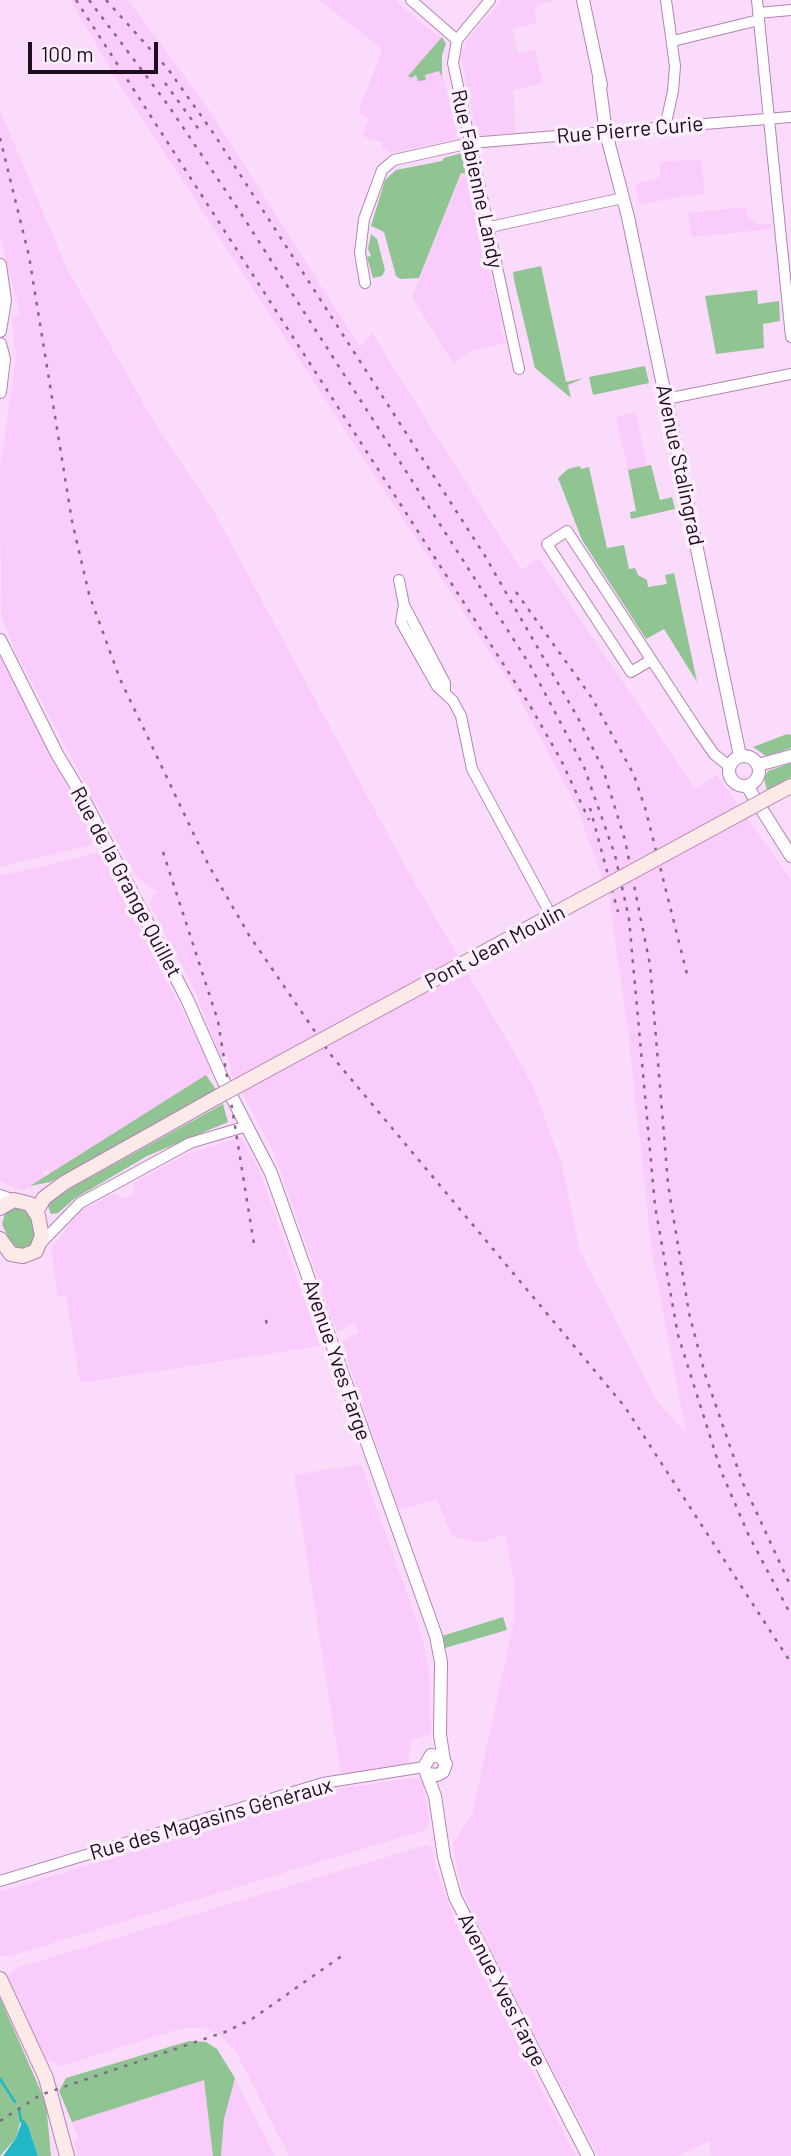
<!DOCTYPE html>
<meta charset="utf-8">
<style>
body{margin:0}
#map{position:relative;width:791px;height:2156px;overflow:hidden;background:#fbdbfb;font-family:Barlow,sans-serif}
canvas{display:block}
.scale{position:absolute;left:28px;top:42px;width:130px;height:32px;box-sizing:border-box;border:4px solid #1d0b1e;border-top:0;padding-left:9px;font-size:21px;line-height:24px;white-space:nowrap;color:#1d0b1e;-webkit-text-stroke:5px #fbf0fb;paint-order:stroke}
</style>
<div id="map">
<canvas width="791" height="2156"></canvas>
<div class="scale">100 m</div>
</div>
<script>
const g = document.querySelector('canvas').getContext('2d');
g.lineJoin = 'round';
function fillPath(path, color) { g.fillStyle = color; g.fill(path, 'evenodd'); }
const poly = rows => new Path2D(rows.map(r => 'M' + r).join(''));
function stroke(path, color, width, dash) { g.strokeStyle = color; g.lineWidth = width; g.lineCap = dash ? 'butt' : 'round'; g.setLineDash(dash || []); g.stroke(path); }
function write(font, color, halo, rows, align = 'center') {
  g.font = font + ' Barlow,sans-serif'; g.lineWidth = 7; g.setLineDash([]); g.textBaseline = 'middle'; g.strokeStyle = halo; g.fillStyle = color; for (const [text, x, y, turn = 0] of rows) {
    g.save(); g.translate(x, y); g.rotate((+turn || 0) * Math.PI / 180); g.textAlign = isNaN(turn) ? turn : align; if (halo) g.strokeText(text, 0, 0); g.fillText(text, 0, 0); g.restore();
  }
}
const built = poly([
 [70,0,128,0,208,108,360,347,372,333,521,570,539,558,695,789,717,775,791,880,791,2156,711,2156,710,2141,677,2156,598,2156,525,2017,470,1909,458,1875,453,1843,472,1815,514,1621,514,1581,505,1535,477,1543,452,1536,437,1500,399,1510,341,1342,359,1332,354,1322,337,1332,273,1150,232,1076,228,1057,220,1057,196,993,149,903,157,892,135,875,49,716,15,650,1,615,0,470,16,356,12,318,20,313,0,237,0,110,67,269,158,429,213,510,404,864,533,1085,562,1165,580,1251,656,1400,686,1433,652,1254,628,1031,609,896,576,805,517,694,122,88],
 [319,0,398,0,397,3,443,40,441,68,457,135,455,139,392,153,381,148,383,143,362,136,369,118,358,114,382,49],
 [502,0,553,0,540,4,534,11,537,22,512,30,518,53,535,50,543,83,513,90,516,133,477,136,461,56,468,39],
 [701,159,705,193,640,204,635,184,660,177,660,162],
 [461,175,467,178,502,322,499,325,506,343,471,351,453,363,412,297],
 [747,207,747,215,758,224,771,224,771,229,692,237,688,213],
 [636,412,647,466,628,470,616,417],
 [0,656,95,840,92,845,0,867],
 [101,852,213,1071,50,1174,48,1169,43,1172,46,1176,23,1191,0,1181,0,876],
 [242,1137,260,1172,320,1346,80,1383,66,1296,58,1296,51,1250,78,1212,115,1193,123,1199,135,1193,134,1183,189,1153],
 [361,1464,422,1636,429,1670,431,1734,411,1740,408,1764,341,1774,294,1475],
 [414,1778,423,1779,429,1824,425,1830,10,1956,0,1956,0,1892,337,1789],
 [427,1845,433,1849,435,1866,455,1921,576,2156,289,2156,236,2052,219,2034,203,2028,183,2028,61,2066,46,2059,8,1979,10,1972,19,1967],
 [235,2078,275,2156,221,2156,224,2119],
 [204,2080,213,2156,78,2156,74,2142,79,2140,72,2122]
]);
const green = poly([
 [442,37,446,44,442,55,442,77,439,71,425,75,426,80,418,81,416,75,411,78,408,76],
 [462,153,466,174,461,173,419,278,400,279,396,276,384,232,371,226,385,180,396,170,442,161,444,158],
 [371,234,377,239,385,270,382,276,373,278,367,257,371,256,368,249],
 [541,266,566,382,584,378,568,385,571,398,535,368,514,280,513,272],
 [757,290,758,304,779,301,780,321,763,324,764,348,716,354,705,296],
 [645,366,649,383,593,395,589,377],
 [651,465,660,500,672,497,675,509,631,519,630,512,636,511,628,470],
 [580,466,581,469,589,467,607,548,624,545,629,569,635,568,638,575,647,580,648,587,667,584,665,575,674,573,697,682,664,629,646,639,582,540,558,478,568,469],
 [787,734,791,735,791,748,766,756,753,747],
 [791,763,791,777,767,791,764,778,768,771],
 [206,1075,217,1091,50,1182,30,1186],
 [223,1104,228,1122,147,1156,74,1199,58,1213,51,1214,47,1204,71,1188],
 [13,1205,29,1210,37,1232,31,1247,26,1249,12,1246,2,1224,6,1210],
 [503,1617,507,1630,445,1648,442,1636],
 [0,1998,46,2103,51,2156,38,2156,28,2126,20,2123,16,2138,0,2156],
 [189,2041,206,2042,217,2049,235,2078,224,2119,221,2156,213,2156,204,2080,72,2122,59,2091,66,2078]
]);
const water = poly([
 [23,2119,28,2126,38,2156,3,2156,16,2138]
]);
const stream = poly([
 [0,2079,15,2102],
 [19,2109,21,2121]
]);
const minor = poly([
 [411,0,457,40],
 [490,0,457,40,453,63,519,369],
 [757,0,791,337],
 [758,13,791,10],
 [673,41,759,20],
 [665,127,673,91,675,66,666,0],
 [490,227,623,198],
 [365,283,360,253,364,219,382,170,394,160,470,143,791,117],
 [666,399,791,374],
 [399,580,404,605,401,622,437,686,453,701,461,716,472,769,552,917],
 [404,605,445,683,445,692],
 [651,660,631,672,547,544,567,531,700,734,714,754,729,766],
 [0,1195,14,1200],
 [42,1242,80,1203,190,1143,247,1126],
 [0,1881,323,1783,424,1767]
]);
const tertiary = poly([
 [583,0,601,85],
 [599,80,606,133,628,217,740,756],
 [0,265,5,300,0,331],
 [0,344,4,359,0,392],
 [0,640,57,754,81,794,187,999,223,1080,271,1173,436,1636,441,1662,440,1735,444,1760],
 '729 771a15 15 0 1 1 30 0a15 15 0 1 1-30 0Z',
 [758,765,791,756],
 [747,786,791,856],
 [428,1774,437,1775,443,1772,446,1764,441,1757,431,1755,424,1767,435,1796,444,1857,455,1897,588,2156]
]);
const secondary = poly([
 [770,797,791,786],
 [0,1208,14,1200,30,1204,38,1216,42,1236,36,1251,23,1256,11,1254,0,1239],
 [36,1212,44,1198,64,1183,219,1096],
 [0,1979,46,2078,67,2156]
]);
const rail = poly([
 [76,0,529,704,561,760,589,820],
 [89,0,168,105,240,212,530,665,584,767,615,855,629,919,655,1206,678,1335,721,1471,749,1536,791,1615],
 [106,0,168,69,214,134,485,556,578,718,603,769,625,840,650,965,668,1184,689,1313,705,1374,742,1481,791,1587],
 [165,83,200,131],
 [0,138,29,256,72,521,89,594,120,679,209,866,249,935,331,1055,625,1407,791,1663],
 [516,592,592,698,634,775,646,811,688,978],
 [590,808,618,912],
 [163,852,218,1021,254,1244],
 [266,1320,267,1325],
 [0,2121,40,2095,225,2032,252,2019,343,1955]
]);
const secondaryBridge = poly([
 [219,1096,770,797]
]);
const streetNames = [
 ["Rue Pierre Curie",630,130,-5],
 ["Rue Fabienne Landy",477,179,78],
 ["Avenue Stalingrad",680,465,78],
 ["Rue de la Grange Quillet",126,882,62],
 ["Pont Jean Moulin",495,947,-28],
 ["Avenue Yves Farge",337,1360,71],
 ["Rue des Magasins Généraux",211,1819,-16],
 ["Avenue Yves Farge",502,1990,63]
];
fillPath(built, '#faccfb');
fillPath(green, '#91c493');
fillPath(water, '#20b8c7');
stroke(stream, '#20b8c7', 2.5);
stroke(minor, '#b483b5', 12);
stroke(tertiary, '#b483b5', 14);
stroke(secondary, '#b483b5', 16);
stroke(minor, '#fff', 10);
stroke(tertiary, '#fff', 12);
stroke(secondary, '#fceae8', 14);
stroke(rail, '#826982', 2.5, [3.5, 7]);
stroke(secondaryBridge, '#b483b5', 16, []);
stroke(secondaryBridge, '#fceae8', 14);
write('21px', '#1d0b1e', '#fbf0fb', streetNames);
</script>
